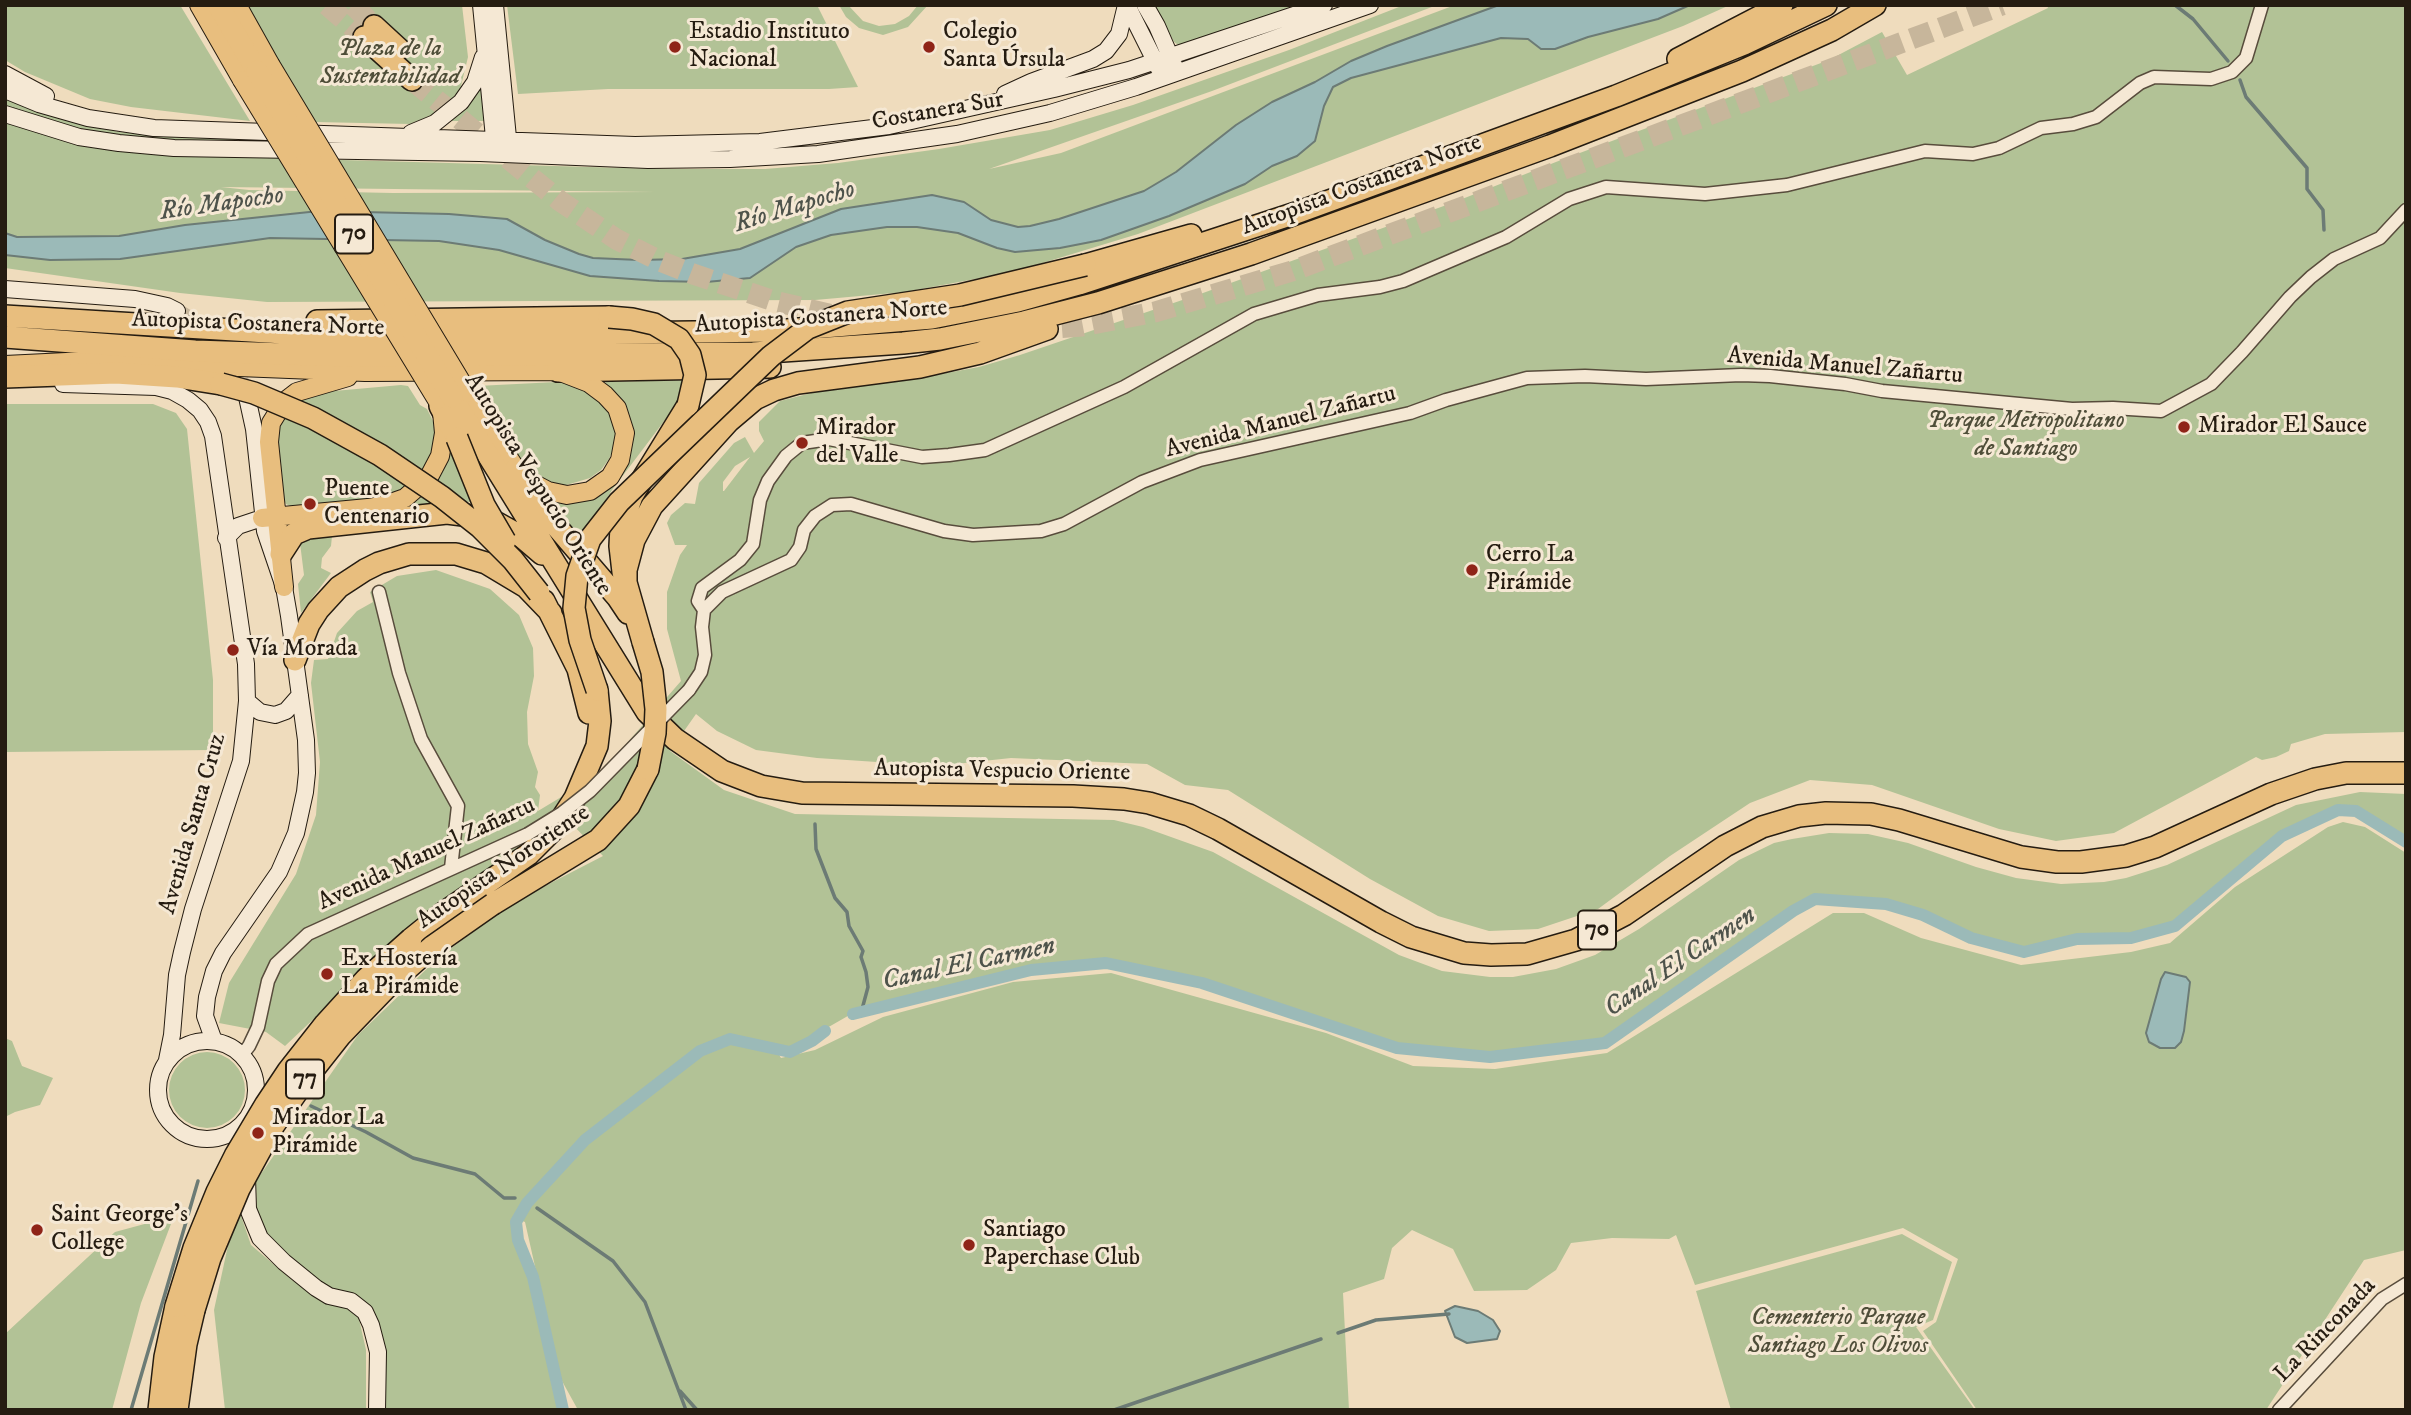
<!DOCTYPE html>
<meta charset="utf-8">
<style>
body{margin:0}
#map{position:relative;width:2411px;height:1415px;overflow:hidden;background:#efdcbd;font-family:"IM FELL DW Pica",serif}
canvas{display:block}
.frame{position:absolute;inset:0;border:7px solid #251c11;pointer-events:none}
</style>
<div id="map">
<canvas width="2411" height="1415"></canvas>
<div class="frame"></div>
</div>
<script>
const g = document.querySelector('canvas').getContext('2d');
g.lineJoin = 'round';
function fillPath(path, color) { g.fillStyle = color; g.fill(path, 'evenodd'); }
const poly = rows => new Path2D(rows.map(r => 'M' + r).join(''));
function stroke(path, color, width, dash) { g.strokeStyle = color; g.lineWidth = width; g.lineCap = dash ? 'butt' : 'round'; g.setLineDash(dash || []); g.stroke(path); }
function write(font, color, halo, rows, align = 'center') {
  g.font = font + ' "IM FELL DW Pica",serif'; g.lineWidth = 6; g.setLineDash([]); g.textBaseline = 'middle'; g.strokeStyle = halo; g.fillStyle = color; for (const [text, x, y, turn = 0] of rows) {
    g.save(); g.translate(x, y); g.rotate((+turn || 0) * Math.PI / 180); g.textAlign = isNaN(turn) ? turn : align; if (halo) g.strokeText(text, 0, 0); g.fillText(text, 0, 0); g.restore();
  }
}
const green = poly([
 [5,5,180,5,250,121,131,107,90,99,25,72,5,60],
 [244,5,462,5,468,57,460,90,441,111,410,124,315,122],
 [507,5,817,5,858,87,829,89,608,89,518,94],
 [839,5,848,5,863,21,879,26,895,24,909,16,918,5,928,5,908,27,883,35,859,28,846,17],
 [1155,5,1310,5,1180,46,1174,42],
 [1404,5,1437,5,1212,91,989,169,1061,153,1455,5,1730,5,1683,26,1138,234,1013,272,905,292,815,300,267,302,180,293,5,268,5,121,54,138,123,149,343,160,660,169,765,169,838,163,939,149,1050,130,1133,105,1289,50],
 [221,187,655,192,656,192,393,193,249,190],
 [2047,5,2406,5,2406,732,2325,734,2291,744,2289,751,2276,757,2262,760,2256,757,2114,833,2056,841,1999,829,1872,785,1810,780,1750,803,1670,856,1598,909,1538,929,1489,931,1438,916,1370,879,1228,790,1185,785,1147,764,1011,758,937,766,817,758,756,750,717,731,696,714,670,751,724,790,795,814,1114,820,1143,827,1213,852,1399,955,1442,971,1490,977,1513,977,1556,969,1595,955,1639,929,1739,860,1774,843,1792,839,1829,833,1868,834,1908,843,1976,867,2016,878,2061,884,2104,882,2126,878,2167,865,2296,805,2360,792,2406,794,2406,837,2357,807,2337,806,2280,832,2173,923,2131,935,2076,935,2024,947,1973,935,1924,912,1886,900,1814,894,1791,908,1603,1039,1490,1053,1398,1044,1203,979,1107,959,1030,966,860,1009,792,1048,772,1043,781,1058,815,1050,883,1017,1013,982,1111,973,1326,1033,1413,1066,1495,1069,1607,1053,1833,913,1864,913,1921,938,2021,965,2131,952,2170,943,2235,887,2328,827,2343,822,2365,827,2406,853,2406,1250,2364,1260,2266,1410,1977,1410,1923,1331,1936,1322,1958,1259,1903,1228,1695,1285,1676,1235,1669,1239,1612,1238,1571,1243,1556,1270,1527,1290,1474,1291,1453,1249,1412,1230,1392,1248,1384,1279,1343,1293,1349,1410,578,1410,562,1381,557,1364,525,1222,514,1218,512,1221,514,1241,529,1278,559,1410,386,1410,386,1355,373,1314,305,1271,271,1238,257,1221,256,1181,358,1035,439,957,514,902,603,856,566,818,433,906,285,1046,266,1032,219,1023,229,983,296,874,316,815,320,762,311,683,314,660,328,659,337,633,357,611,373,602,370,592,397,576,436,570,490,589,519,615,533,648,534,676,527,712,528,744,538,772,535,787,540,795,538,811,601,773,681,681,667,629,667,592,680,555,687,545,675,545,667,523,671,515,685,503,695,504,699,483,734,443,745,437,754,453,764,441,759,431,759,422,780,401,835,387,903,381,979,367,1020,355,1203,293,1452,203,1561,160,1829,60,1882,32,1907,75,2048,8],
 [750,457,724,491,723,491,723,482,735,466],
 [2161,979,2190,982,2187,1011,2181,1042,2149,1042,2146,1032],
 [481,78,485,121,448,121],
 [5,98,85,125,119,132,174,137,237,139,207,143,148,140,74,129,5,107],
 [682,380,679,398,671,412,612,490,579,545,538,494,577,500,632,440,632,426,625,405,605,382],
 [556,382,576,384,603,404,611,416,615,430,615,445,609,459,601,470,590,478,563,486,545,483,532,474,511,447,477,386],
 [401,385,408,386,420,405,427,409,435,425,438,442,420,480,385,499,294,508,286,504,280,493,277,428,293,401,323,392],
 [5,404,153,404,176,413,187,429,213,680,213,750,5,752],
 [449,444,472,502,449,501,412,505,424,495],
 [332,536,331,546,322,558,321,568,331,573,301,613,298,584,304,575,300,543,306,537],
 [5,1038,12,1041,22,1066,53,1078,40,1105,15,1112,5,1117],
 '169 1090a38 38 0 1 1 76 0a38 38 0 1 1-76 0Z',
 [237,1204,251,1245,292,1280,317,1295,357,1310,366,1350,366,1410,225,1410,214,1310],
 [174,1216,141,1303,112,1410,5,1410,5,1334,115,1232],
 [1902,1234,1952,1262,1933,1320,1916,1327,1975,1410,1731,1410,1696,1291]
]);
const water = poly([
 [1499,5,1690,5,1658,19,1588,37,1555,49,1541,49,1528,39,1501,38,1351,78,1333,87,1324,106,1315,141,1297,156,1272,166,1245,184,1169,216,1101,240,1060,248,1015,252,997,248,958,233,917,227,887,227,831,235,796,247,750,278,706,282,659,281,590,276,499,250,439,241,270,238,120,259,50,260,5,255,5,233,17,237,119,236,185,225,319,211,449,214,507,219,545,240,579,254,593,258,639,260,682,259,740,249,841,209,932,195,964,202,991,220,1018,227,1030,226,1059,219,1144,191,1176,172,1236,125,1272,102,1315,82,1351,61,1387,46,1499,5],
 [2165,972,2186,977,2190,982,2184,1031,2181,1042,2175,1048,2160,1048,2149,1042,2146,1033,2161,979,2165,972],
 [1455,1306,1478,1311,1493,1320,1500,1331,1497,1339,1467,1343,1455,1337,1445,1311,1455,1306]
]);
const stream = poly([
 [2175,5,2193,19,2228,61],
 [2240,80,2246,97,2307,168,2307,189,2323,210,2324,230],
 [815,824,816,849,835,898,847,912,849,926,863,951,861,957,866,972,868,987,861,1013],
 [311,1106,366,1132,413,1158,475,1174,504,1198,515,1198],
 [537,1208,613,1261,645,1302,686,1410],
 [1338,1333,1376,1320,1449,1314],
 [680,1391,697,1410],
 [131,1410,198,1181],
 [1114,1410,1321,1339]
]);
const canal = poly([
 [853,1014,1031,970,1106,963,1202,983,1397,1048,1490,1057,1605,1043,1793,911,1815,899,1886,904,1923,915,1971,938,2024,952,2077,939,2131,938,2175,926,2282,836,2338,810,2356,811,2406,842],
 [563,1410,533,1277,518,1240,516,1222,527,1203,585,1140,700,1051,730,1039,790,1052,812,1041,825,1031]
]);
const secondaryTunnel = poly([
 [177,311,201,326,221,347,237,371,247,397]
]);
const highwayTunnel = poly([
 [327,5,364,37],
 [353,5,374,26],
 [412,80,560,201,616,239,660,261,693,274,774,301,845,318],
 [1031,330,1082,326,1155,312,1292,271,2002,5]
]);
const street = poly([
 [379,592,399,673,421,739,458,806,451,868],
 [704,610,698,601,702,588,740,560,753,544,760,500,768,481,786,456,802,443,829,439,922,457,949,455,985,450,1124,387,1254,314,1318,295,1380,287,1403,281,1506,237,1569,199,1606,187,1705,194,1787,185,1925,151,1973,154,1999,148,2041,128,2073,124,2096,117,2140,83,2154,77,2211,79,2232,72,2246,58,2262,5],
 [689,690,701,672,705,655,702,627,704,610,722,592,791,560,800,547,804,530,815,516,832,505,851,504,944,531,973,535,1041,531,1064,524,1142,482,1200,460,1410,413,1446,400,1527,378,1585,376,1646,379,1741,375,1770,376,1845,384,1882,391,2072,409,2113,408,2161,411,2211,384,2242,352,2290,297,2311,277,2334,259,2380,238,2406,210],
 [242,1055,249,1046,258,1027,268,981,276,964,308,934,528,834],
 [2279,1410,2382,1299,2406,1284]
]);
const secondary = poly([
 [481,5,495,148],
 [495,5,509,148],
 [1127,5,1159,69],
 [1145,5,1157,26,1174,65],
 [5,74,46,96],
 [5,90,39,104,88,118,154,128,635,145,760,142,889,126,1054,89,1129,70,1324,5],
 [1005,94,1031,82,1093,59,1106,51,1119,34,1126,5],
 [5,114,79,137,119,143,174,148,480,153,648,160,730,159,818,154,957,134,1050,113,1136,87,1370,5],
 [411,133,435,123,461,102,475,82,483,57],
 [5,289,135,299,167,306,177,311],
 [63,384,156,387,172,391,188,400,200,410,208,422,213,436,246,664,247,701,241,761,193,909,182,952,177,975,172,1035,167,1060],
 [226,538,238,526,262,518],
 [247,701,260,712,275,715,286,711,300,695],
 '158 1090a49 49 0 1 1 98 0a49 49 0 1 1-98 0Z',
 [214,1041,205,1016,207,997,214,971,223,953,279,872,296,833,305,792,307,773,306,740,289,616,284,587,265,531,254,429,247,397],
 [247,1177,248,1209,260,1238,284,1262,316,1288,329,1296,351,1301,365,1312,371,1325,378,1352,377,1410]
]);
const primary = poly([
 [199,5,242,80],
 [237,5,270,64],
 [5,365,87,361,365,372,558,371,589,383,605,395,617,408,625,433,620,460,610,477,590,491,567,495,548,491,531,482,516,469,468,393],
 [262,518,368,508,385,505,405,498,429,477,440,456,444,433,442,412],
 [284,587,269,442,271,423,284,402,297,392,348,377]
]);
const highway = poly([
 [218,5,257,71],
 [374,26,399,49],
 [364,37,412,80],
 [1678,59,1782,5],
 [1085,265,1191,235],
 [5,316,300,334,371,336,775,331,932,318,1018,301,1079,284,1296,213,1616,96,1744,44,1826,5],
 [317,321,609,317],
 [5,337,195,351,345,356,753,353,903,343,940,339,1024,322,1098,303,1251,254,1550,146,1742,71,1832,30,1875,5],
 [558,371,770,367],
 [5,377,116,373,177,377,221,384],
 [452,397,647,712,675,739,722,771,761,786,802,793,1073,796,1124,799,1149,803,1189,815,1218,829,1381,922,1411,937,1464,953,1491,955,1527,954,1576,940,1624,915,1725,846,1762,827,1799,816,1826,813,1871,814,1899,820,2021,857,2057,862,2081,862,2126,856,2155,847,2271,794,2315,779,2346,773,2406,773],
 [440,406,457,438],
 [516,469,550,519,618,598,628,613],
 [281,554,294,534,308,528,447,513,471,516,497,523,522,537,542,554],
 [626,587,626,570,634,540,652,506,729,421,755,399,774,390,798,383,920,367,980,353,1047,329],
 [544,601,578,669,589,713],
 [643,642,623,572,620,546,621,527,632,496,688,405],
 [295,660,309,624,318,610,339,587,365,570,379,563,409,554,456,554,486,563,526,587,551,613],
 [493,904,598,840,629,806,648,769],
 [411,939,442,914,529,854,556,827,575,798,597,746,600,721,597,690],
 [159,1410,165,1357,176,1306],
 [177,1410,186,1344,194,1310]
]);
const streetBridge = poly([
 [528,834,562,813,590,791,689,690]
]);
const primaryBridge = poly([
 [270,64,468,393],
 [242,80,437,400]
]);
const highwayBridge = poly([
 [257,71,452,397],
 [609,317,632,319,654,324,679,339,690,355,695,375,688,405],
 [221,384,254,393,313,418,380,455,442,497,480,527,513,560,539,593],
 [457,438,484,505,505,541],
 [643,642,652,672,656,709,655,733,648,769],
 [597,690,580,640,574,608,577,576,590,539,619,502,771,356,808,328,848,312,960,295,1085,265],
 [176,1306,194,1248,217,1192,235,1156,266,1104,288,1071,325,1024,366,979,411,939],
 [194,1310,210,1258,239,1189,274,1125,306,1079,340,1036,391,983,433,946,493,904]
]);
const markers = [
 [675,47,7,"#8f2418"],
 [929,47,7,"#8f2418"],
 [2184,427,7,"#8f2418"],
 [802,443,7,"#8f2418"],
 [310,504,7,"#8f2418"],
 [1472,570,7,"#8f2418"],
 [233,650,7,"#8f2418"],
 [327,974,7,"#8f2418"],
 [258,1133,7,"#8f2418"],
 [37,1230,7,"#8f2418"],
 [969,1245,7,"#8f2418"]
];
const shields = [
 [354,234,38],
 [1597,930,38],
 [305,1079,38]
];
const shieldNames = [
 ["70",354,234],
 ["70",1597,930],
 ["77",305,1079]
];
const poiNames = [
 ["Estadio Instituto",689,33],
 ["Nacional",689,61],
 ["Colegio",943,33],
 ["Santa Úrsula",943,61],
 ["Mirador El Sauce",2198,427],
 ["Mirador",816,429],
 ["del Valle",816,457],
 ["Puente",324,490],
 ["Centenario",324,518],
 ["Cerro La",1486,556],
 ["Pirámide",1486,584],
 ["Vía Morada",247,650],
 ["Ex Hostería",341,960],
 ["La Pirámide",341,988],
 ["Mirador La",272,1119],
 ["Pirámide",272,1147],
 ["Saint George's",51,1216],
 ["College",51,1244],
 ["Santiago",983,1231],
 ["Paperchase Club",983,1259]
];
const parkNames = [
 ["Plaza de la",390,50],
 ["Sustentabilidad",390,78],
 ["Parque Metropolitano",2026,422],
 ["de Santiago",2026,450],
 ["Cementerio Parque",1838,1319],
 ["Santiago Los Olivos",1838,1347]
];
const streetNames = [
 ["Costanera Sur",938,112,-10],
 ["Autopista Costanera Norte",1362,186,-20],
 ["Autopista Costanera Norte",821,318,-4],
 ["Autopista Costanera Norte",258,325,2],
 ["Avenida Manuel Zañartu",1845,367,5],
 ["Avenida Manuel Zañartu",1281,423,-14],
 ["Autopista Vespucio Oriente",537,485,58],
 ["Autopista Vespucio Oriente",1002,772,1],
 ["Avenida Santa Cruz",194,824,-74],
 ["Avenida Manuel Zañartu",427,855,-25],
 ["Autopista Nororiente",504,868,-34],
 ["La Rinconada",2326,1331,-46]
];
const waterNames = [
 ["Río Mapocho",222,205,-8],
 ["Río Mapocho",795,208,-17],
 ["Canal El Carmen",1681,963,-34],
 ["Canal El Carmen",969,965,-12]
];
fillPath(green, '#b2c296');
fillPath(water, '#9bbab8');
stroke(water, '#6c7b75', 2);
stroke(stream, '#6c7b75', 3.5);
stroke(canal, '#9bbab8', 12);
stroke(secondaryTunnel, '#c7b69b', 16, [16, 8]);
stroke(highwayTunnel, '#c7b69b', 21, [21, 10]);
stroke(street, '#584c3c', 15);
stroke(secondary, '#251c11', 18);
stroke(primary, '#251c11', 20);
stroke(highway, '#251c11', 24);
stroke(street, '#f5e8d4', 12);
stroke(secondary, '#f5e8d4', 16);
stroke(primary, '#e8be7e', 18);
stroke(highway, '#e8be7e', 21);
stroke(streetBridge, '#584c3c', 15, []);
stroke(primaryBridge, '#251c11', 20, []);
stroke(highwayBridge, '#251c11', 24, []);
stroke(streetBridge, '#f5e8d4', 12);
stroke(primaryBridge, '#e8be7e', 18);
stroke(highwayBridge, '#e8be7e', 21);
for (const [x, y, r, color] of markers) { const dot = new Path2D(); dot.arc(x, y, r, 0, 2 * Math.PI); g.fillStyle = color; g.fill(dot); stroke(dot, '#f5e8d4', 2.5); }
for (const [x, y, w] of shields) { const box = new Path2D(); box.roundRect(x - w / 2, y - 19.5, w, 39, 5); g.fillStyle = '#f5e8d4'; g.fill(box); stroke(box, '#251c11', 2); }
write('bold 23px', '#251c11', null, shieldNames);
write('24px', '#251c11', '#f5e8d4', poiNames, 'left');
write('italic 24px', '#4f4e39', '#f5e8d4', parkNames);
write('24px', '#251c11', '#f5e8d4', streetNames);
write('italic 26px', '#4e534b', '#f5e8d4', waterNames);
</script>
